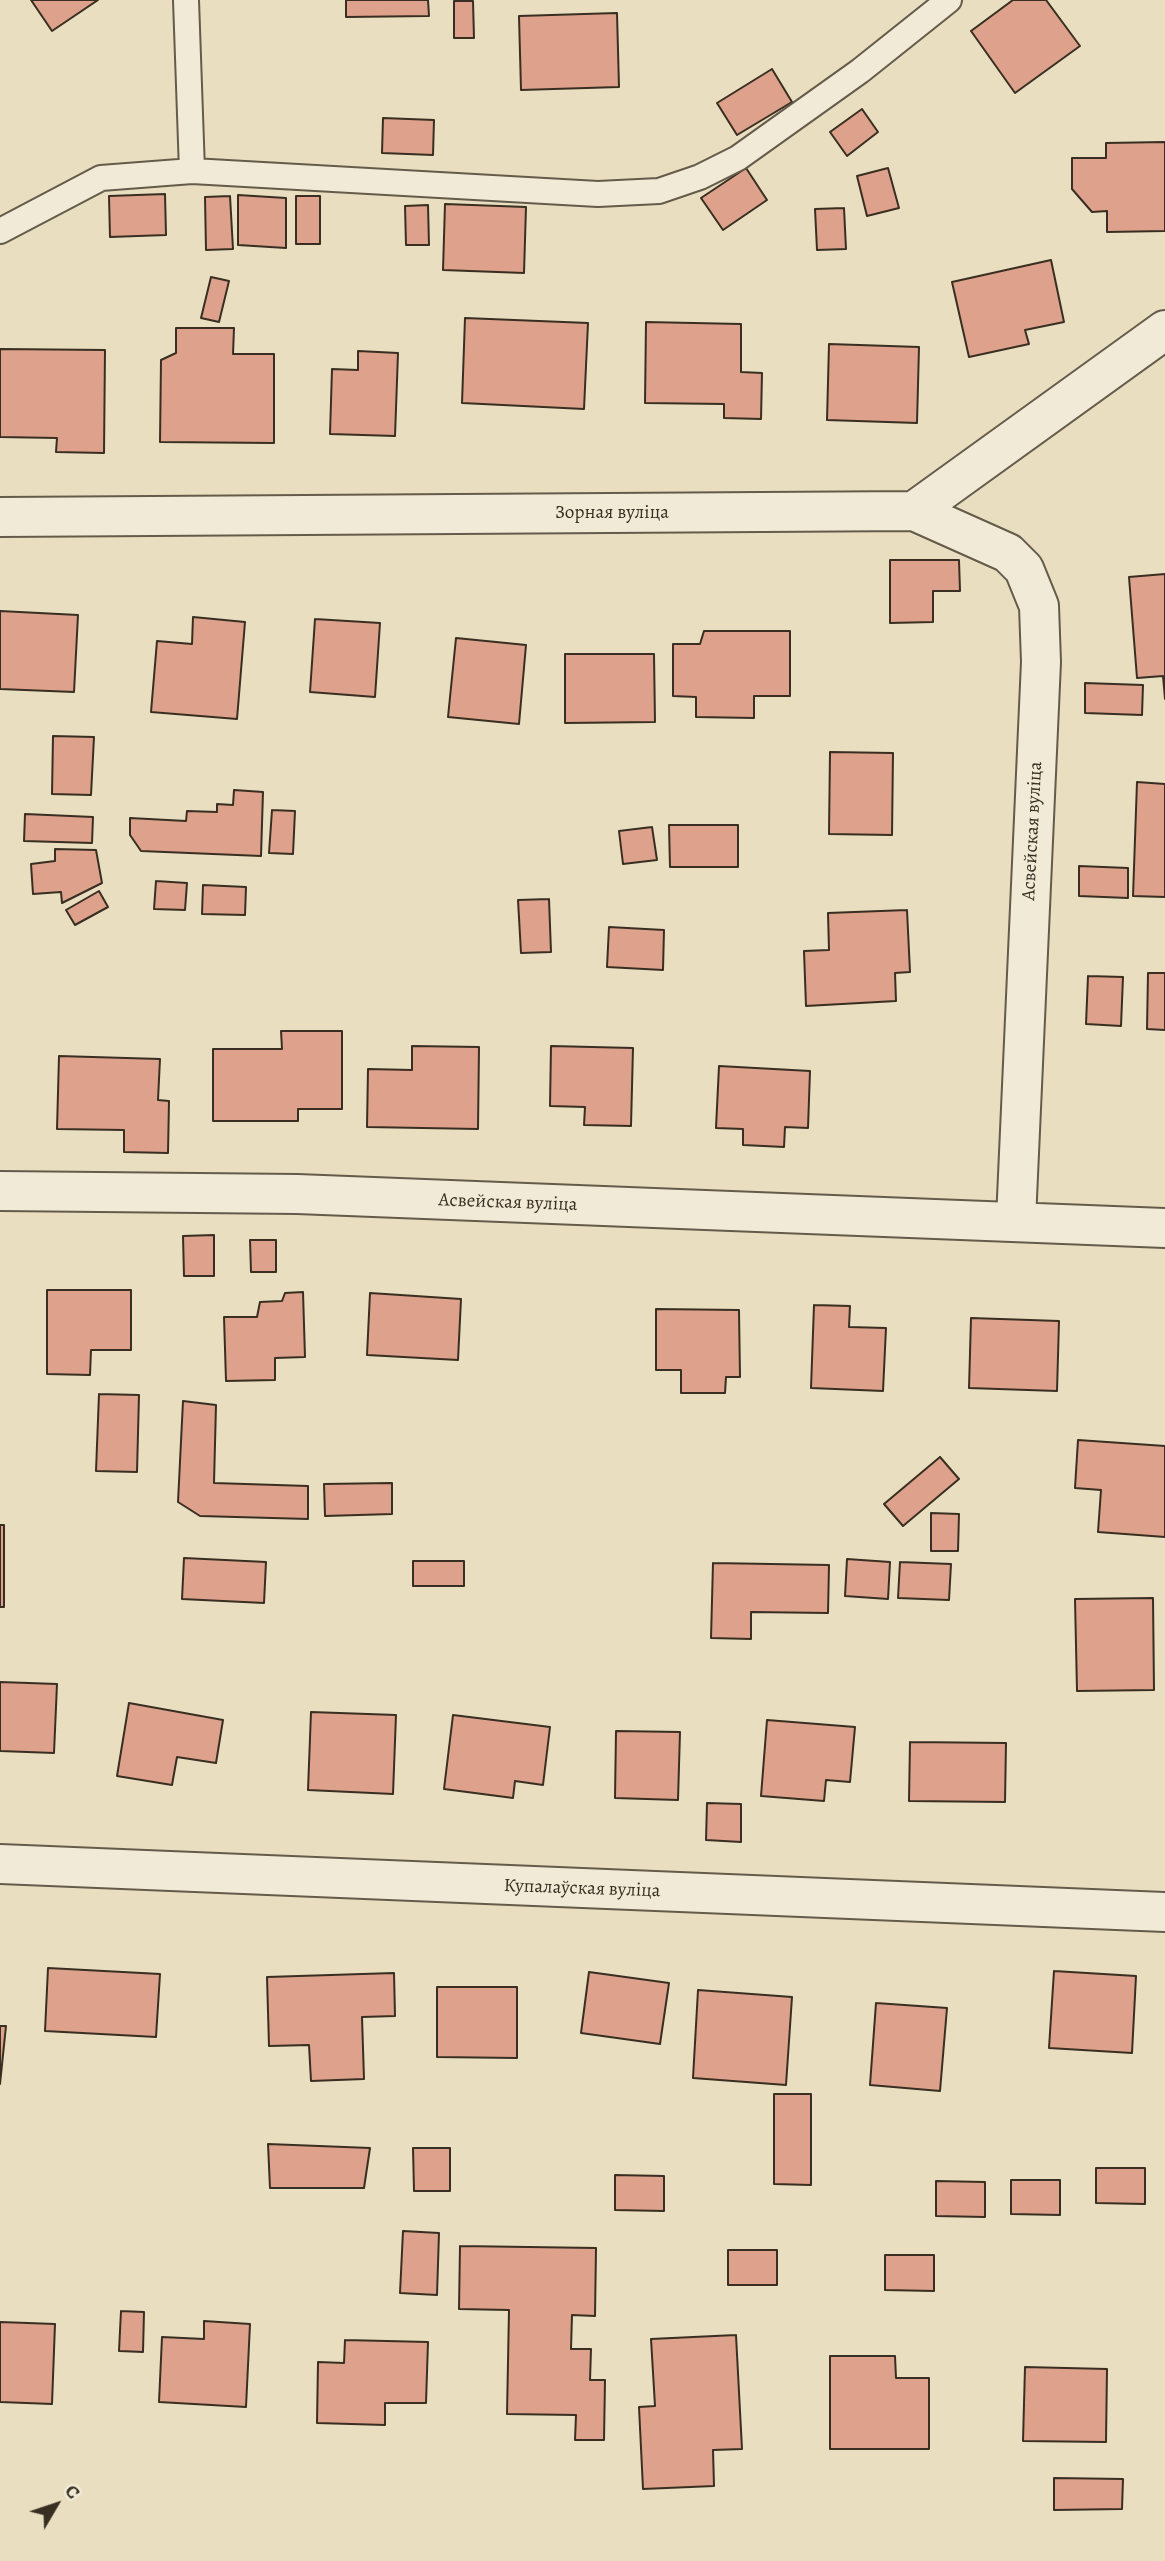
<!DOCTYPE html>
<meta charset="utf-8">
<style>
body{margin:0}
#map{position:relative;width:1165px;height:2561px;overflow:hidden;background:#eadec0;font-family:Alegreya,serif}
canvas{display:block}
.north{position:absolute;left:21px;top:2470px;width:70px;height:70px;-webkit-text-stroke:5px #f1ead6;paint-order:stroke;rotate:51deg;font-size:19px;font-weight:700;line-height:28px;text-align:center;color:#382f22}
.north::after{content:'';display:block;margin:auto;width:24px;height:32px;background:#382f22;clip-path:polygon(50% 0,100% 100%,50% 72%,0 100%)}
</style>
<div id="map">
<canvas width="1165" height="2561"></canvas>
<div class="north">С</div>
</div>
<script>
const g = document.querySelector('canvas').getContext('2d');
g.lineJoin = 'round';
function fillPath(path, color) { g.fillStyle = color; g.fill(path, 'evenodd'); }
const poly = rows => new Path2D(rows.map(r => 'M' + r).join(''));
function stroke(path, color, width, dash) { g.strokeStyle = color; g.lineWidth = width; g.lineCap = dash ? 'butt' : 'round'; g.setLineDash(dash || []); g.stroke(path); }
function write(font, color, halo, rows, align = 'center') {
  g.font = font + ' Alegreya,serif'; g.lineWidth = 7; g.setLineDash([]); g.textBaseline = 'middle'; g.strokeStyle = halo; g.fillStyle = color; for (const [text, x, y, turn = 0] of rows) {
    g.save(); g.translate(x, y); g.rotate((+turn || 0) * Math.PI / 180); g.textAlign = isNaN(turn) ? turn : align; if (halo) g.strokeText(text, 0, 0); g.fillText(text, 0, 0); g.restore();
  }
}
const building = poly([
 [31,0,98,0,52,31,31,0],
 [346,0,428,0,429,16,346,17,346,0],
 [1013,0,1046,0,1080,46,1015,93,971,31,1013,0],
 [454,1,473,1,474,38,454,38,454,1],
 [617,13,619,87,521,90,519,16,617,13],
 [772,69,792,102,737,135,717,103,772,69],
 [862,109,878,132,847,156,830,132,862,109],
 [383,118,434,120,433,155,382,153,383,118],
 [1165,142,1165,231,1107,232,1107,211,1092,212,1072,189,1072,158,1106,158,1106,143,1165,142],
 [746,168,767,200,723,230,701,198,746,168],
 [888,168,899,208,867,216,857,176,888,168],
 [165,194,166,235,110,237,109,196,165,194],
 [238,195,286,198,286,248,238,245,238,195],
 [230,196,233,249,206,250,205,197,230,196],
 [296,196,320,196,320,244,296,244,296,196],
 [445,204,526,207,524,273,443,270,445,204],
 [428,205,429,245,406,245,405,206,428,205],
 [844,208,846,249,817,250,815,209,844,208],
 [1051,260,1064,322,1025,330,1029,344,969,357,952,282,1051,260],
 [211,277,229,281,219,322,201,318,211,277],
 [465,318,588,323,584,409,462,403,465,318],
 [646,322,741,324,741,372,762,373,761,419,724,418,724,404,645,403,646,322],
 [176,328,234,328,233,354,274,354,274,443,160,442,161,360,176,353,176,328],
 [829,344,919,347,917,423,827,420,829,344],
 [0,349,105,350,104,453,56,452,57,438,0,437,0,349],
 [358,351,398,353,395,436,330,434,332,369,358,370,358,351],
 [890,560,959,560,960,591,933,591,933,622,890,623,890,560],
 [1165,574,1165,699,1163,676,1137,678,1129,577,1165,574],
 [0,611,78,615,74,692,0,689,0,611],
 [193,617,245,622,237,719,151,712,157,641,192,644,193,617],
 [315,619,380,623,375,697,310,692,315,619],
 [704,631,790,631,790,696,754,696,754,718,696,717,696,697,673,696,673,644,700,644,704,631],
 [456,638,526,645,519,724,448,717,456,638],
 [565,654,654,654,655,722,565,723,565,654],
 [1085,683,1143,685,1142,715,1085,713,1085,683],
 [53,736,94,737,91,795,52,794,53,736],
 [830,752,893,753,892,835,829,834,830,752],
 [1137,782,1165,784,1165,897,1133,896,1137,782],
 [234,790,263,792,261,856,141,851,130,835,130,818,186,821,187,811,217,812,217,804,233,805,234,790],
 [272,810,295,811,293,854,269,853,272,810],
 [25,814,93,817,92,843,24,841,25,814],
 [669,825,738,825,738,867,670,867,669,825],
 [652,827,657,860,623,864,619,831,652,827],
 [55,849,96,850,102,883,62,903,61,892,33,894,31,864,55,861,55,849],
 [1079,866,1128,868,1128,898,1079,896,1079,866],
 [156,881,187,883,185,910,154,909,156,881],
 [203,885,246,887,245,915,202,914,203,885],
 [99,891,108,907,75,925,66,910,99,891],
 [549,899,551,952,521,953,518,900,549,899],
 [907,910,910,972,895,973,896,1001,806,1006,804,951,829,950,828,913,907,910],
 [609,927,664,930,663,970,607,967,609,927],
 [1148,973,1165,973,1165,1030,1147,1029,1148,973],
 [1088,976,1123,977,1121,1026,1086,1024,1088,976],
 [281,1031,342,1031,342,1109,298,1109,298,1121,213,1121,213,1049,282,1049,281,1031],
 [412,1046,479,1047,478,1129,367,1127,368,1069,412,1070,412,1046],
 [551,1046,633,1048,631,1126,584,1125,585,1107,550,1106,551,1046],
 [59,1056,160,1059,158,1100,169,1101,168,1153,124,1152,124,1130,57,1129,59,1056],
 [719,1066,810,1071,808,1128,785,1127,784,1147,743,1145,743,1129,716,1128,719,1066],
 [214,1235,214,1276,184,1276,183,1236,214,1235],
 [250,1240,276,1240,276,1272,251,1272,250,1240],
 [47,1290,131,1290,131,1350,91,1350,90,1375,47,1374,47,1290],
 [303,1292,305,1357,275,1358,275,1380,226,1381,224,1317,257,1317,260,1302,282,1301,285,1293,303,1292],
 [370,1293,461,1299,458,1360,367,1355,370,1293],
 [814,1305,850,1306,849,1327,886,1328,883,1391,811,1388,814,1305],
 [656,1309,739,1310,740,1377,726,1377,725,1393,681,1393,681,1370,656,1370,656,1309],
 [971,1318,1059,1321,1057,1391,969,1388,971,1318],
 [99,1394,139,1395,137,1472,96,1471,99,1394],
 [183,1401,216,1405,214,1483,308,1486,308,1519,200,1516,178,1502,183,1401],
 [1078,1440,1165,1446,1165,1537,1098,1532,1101,1490,1075,1488,1078,1440],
 [940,1457,959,1479,903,1526,884,1504,940,1457],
 [392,1483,392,1514,325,1516,324,1484,392,1483],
 [931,1513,959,1514,958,1551,931,1551,931,1513],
 [0,1525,4,1525,4,1607,0,1607,0,1525],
 [184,1558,266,1562,264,1603,182,1599,184,1558],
 [847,1559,890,1562,888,1599,845,1596,847,1559],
 [413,1561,464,1561,464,1586,413,1586,413,1561],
 [900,1562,951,1564,949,1600,898,1598,900,1562],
 [713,1563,829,1565,828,1613,751,1612,751,1639,711,1638,713,1563],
 [1153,1598,1154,1690,1077,1691,1075,1599,1153,1598],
 [0,1682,57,1684,54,1753,0,1751,0,1682],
 [129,1703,223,1720,216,1763,177,1757,172,1785,117,1776,129,1703],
 [311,1712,396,1715,393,1794,308,1790,311,1712],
 [453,1715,550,1727,543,1785,515,1781,513,1798,444,1789,453,1715],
 [767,1720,855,1727,850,1782,826,1780,824,1801,761,1796,767,1720],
 [616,1731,680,1732,678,1800,615,1798,616,1731],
 [910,1742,1006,1743,1005,1802,909,1801,910,1742],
 [707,1803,741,1804,741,1842,706,1840,707,1803],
 [48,1968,160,1974,156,2037,45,2031,48,1968],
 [1054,1971,1136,1976,1132,2053,1049,2048,1054,1971],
 [589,1972,669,1983,660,2044,581,2033,589,1972],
 [394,1973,395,2016,362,2017,364,2079,311,2081,309,2045,269,2046,267,1977,394,1973],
 [437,1987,517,1987,517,2058,437,2057,437,1987],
 [698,1990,792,1997,786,2085,693,2078,698,1990],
 [876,2003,947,2008,940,2091,870,2085,876,2003],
 [0,2026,6,2026,0,2084,0,2026],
 [774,2094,811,2094,811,2185,774,2184,774,2094],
 [268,2144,370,2148,364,2188,270,2188,268,2144],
 [413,2148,450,2148,450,2191,414,2191,413,2148],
 [1096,2168,1145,2168,1145,2204,1096,2203,1096,2168],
 [615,2175,664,2176,664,2211,615,2210,615,2175],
 [1011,2180,1060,2180,1060,2215,1011,2214,1011,2180],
 [936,2181,985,2182,985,2217,936,2216,936,2181],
 [403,2231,439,2233,437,2295,400,2293,403,2231],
 [460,2246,596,2248,595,2316,572,2315,571,2349,591,2349,590,2380,605,2380,604,2440,575,2440,576,2415,507,2414,509,2310,459,2309,460,2246],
 [728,2250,777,2250,777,2285,728,2285,728,2250],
 [885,2255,934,2255,934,2291,885,2290,885,2255],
 [121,2311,144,2312,143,2352,119,2351,121,2311],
 [204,2321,250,2324,246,2407,159,2402,162,2337,204,2339,204,2321],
 [0,2322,55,2324,52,2404,0,2402,0,2322],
 [736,2335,742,2449,713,2450,714,2486,643,2489,639,2407,655,2406,651,2339,736,2335],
 [345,2340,428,2342,426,2403,385,2403,385,2425,317,2423,318,2362,344,2363,345,2340],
 [830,2356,895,2356,896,2378,929,2378,929,2449,830,2449,830,2356],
 [1025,2367,1107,2369,1106,2442,1023,2441,1025,2367],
 [1054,2478,1123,2479,1122,2509,1054,2510,1054,2478]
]);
const lane = poly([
 [186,0,192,171],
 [0,231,101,178,192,171,598,194,659,191,700,177,738,158,860,71,949,0]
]);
const street = poly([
 [914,511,1008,553,1024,569,1039,606,1041,662,1016,1220],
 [0,517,914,511,1165,330],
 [0,1191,297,1194,1165,1228],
 [0,1864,1165,1912]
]);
const streetNames = [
 ["Зорная вуліца",612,513],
 ["Асвейская вуліца",1033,831,-87],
 ["Асвейская вуліца",508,1203,2],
 ["Купалаўская вуліца",582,1889,2]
];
fillPath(building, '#dea18b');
stroke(building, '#382f22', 2);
stroke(lane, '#645b4a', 28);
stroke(street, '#645b4a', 42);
stroke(lane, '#f1ead6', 24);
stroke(street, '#f1ead6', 38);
write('19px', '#382f22', '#f1ead6', streetNames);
</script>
